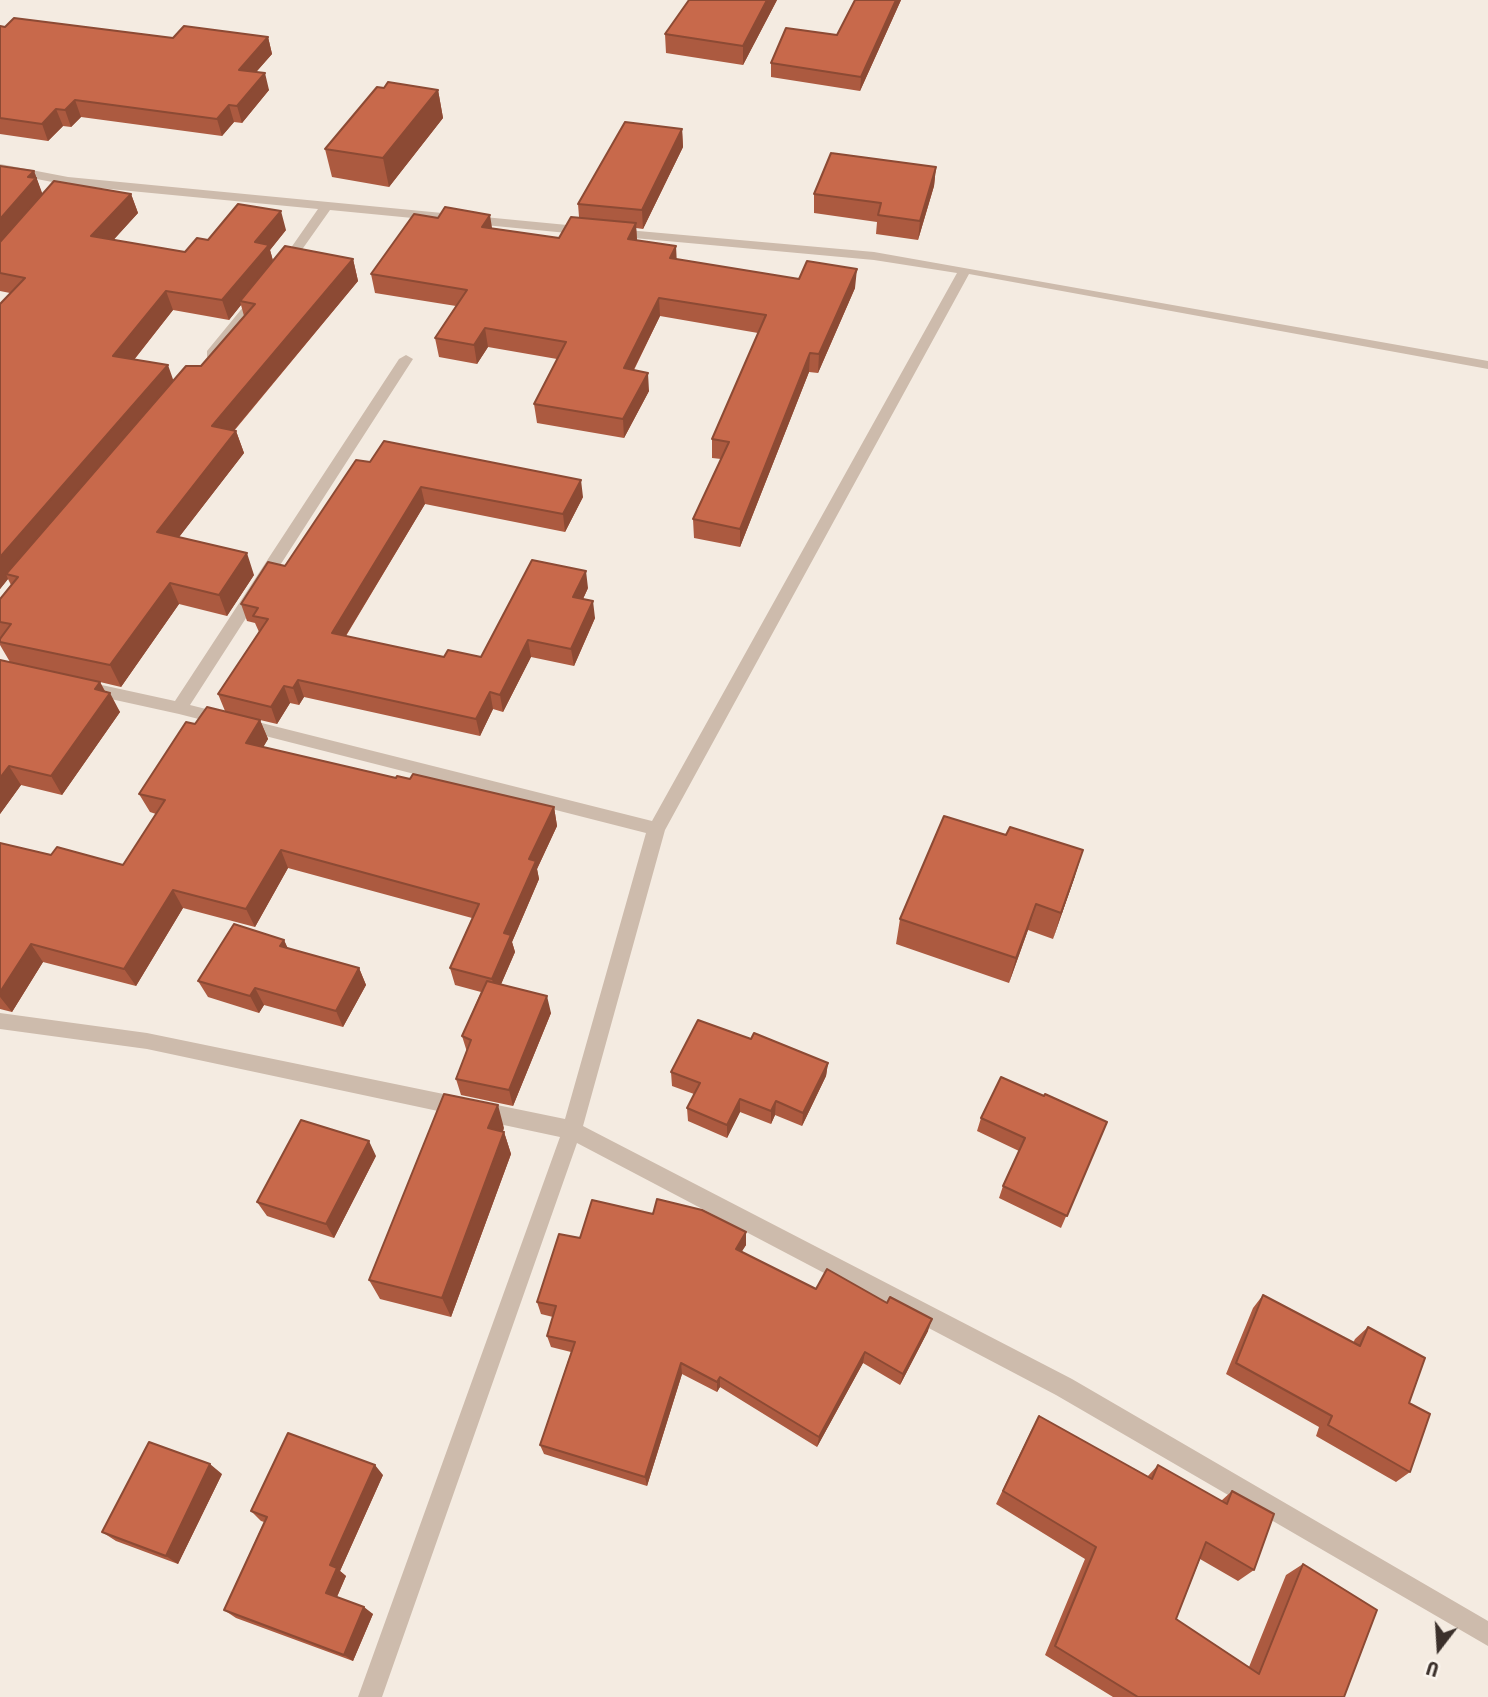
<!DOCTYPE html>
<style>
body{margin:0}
#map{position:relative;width:1488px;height:1697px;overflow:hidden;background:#f4ebe1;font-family:"Fira Sans Condensed",sans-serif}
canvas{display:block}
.north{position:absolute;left:1404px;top:1613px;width:70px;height:70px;-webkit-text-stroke:5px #fbf5ee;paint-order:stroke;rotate:197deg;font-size:19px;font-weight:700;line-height:28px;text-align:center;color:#3b302b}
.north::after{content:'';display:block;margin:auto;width:24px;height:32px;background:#3b302b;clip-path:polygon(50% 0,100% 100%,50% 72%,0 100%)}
</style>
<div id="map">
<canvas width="1488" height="1697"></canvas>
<div class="north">U</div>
</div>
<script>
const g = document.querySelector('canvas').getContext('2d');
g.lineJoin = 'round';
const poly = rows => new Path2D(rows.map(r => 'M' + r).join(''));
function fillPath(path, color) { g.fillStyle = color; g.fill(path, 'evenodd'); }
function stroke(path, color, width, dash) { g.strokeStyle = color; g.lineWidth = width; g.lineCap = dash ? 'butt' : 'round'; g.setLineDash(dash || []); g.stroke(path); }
const street = poly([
 [0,164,68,177,588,227,594,231,588,235,330,210,289,268,285,269,279,265,318,209,68,185,0,172,0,164],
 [616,229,874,252,1488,361,1488,369,969,274,665,830,583,1126,1072,1379,1488,1621,1488,1646,1056,1395,577,1143,382,1697,358,1697,560,1137,147,1049,0,1029,0,1013,147,1033,565,1119,646,833,179,714,88,694,80,688,88,682,175,701,399,359,406,355,413,359,190,705,652,821,957,273,874,260,612,236,612,230,616,229],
 [258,294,264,298,263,301,217,357,207,357,207,351,253,295,258,294]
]);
const wall = poly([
 [777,0,743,65,666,53,665,34],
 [855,0,901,0,860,91,771,77,771,63,837,35],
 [0,26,173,38,268,37,272,54,256,72,269,90,242,123,234,122,222,136,81,117,71,127,63,126,48,141,0,134],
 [384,88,438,90,443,118,389,187,332,177,325,149],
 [682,129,683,147,643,229,636,228,637,240,676,259,799,279,855,288,818,373,809,372,740,547,694,538,693,519,721,459,712,458,712,439,758,333,660,316,634,370,649,391,624,438,537,423,534,404,557,359,488,347,477,364,439,357,435,338,456,306,375,293,371,274,438,218,492,228,559,238,579,217,578,204],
 [0,166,34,171,42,194,131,194,138,213,113,240,185,252,208,240,286,230,270,250,273,261,353,259,358,281,234,431,236,431,244,453,179,537,254,575,227,616,179,604,121,687,100,682,105,691,120,712,62,795,21,785,0,814,10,662,0,645,0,599,11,585,8,579,0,589,0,304,10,293,0,291],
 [241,305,244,316,201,366,174,381,134,360,173,310,229,320],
 [936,167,934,186,918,240,876,234,877,222,814,213,814,194],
 [356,460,583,497,565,532,425,504,346,636,444,657,481,657,588,588,583,599,595,618,574,666,531,657,503,712,493,709,480,736,304,697,299,705,290,703,277,724,239,715,260,720,268,739,263,747,396,778,410,779,554,807,557,826,537,869,539,879,512,942,515,952,501,984,551,1013,513,1106,461,1095,456,1079,467,1052,462,1036,481,992,455,985,450,968,472,918,288,868,255,927,183,908,136,986,43,962,12,1012,0,1009,0,843,51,855,123,865,156,814,150,812,139,794,195,724,225,711,218,694,259,632,255,623,247,621,241,604,285,566],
 [1075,876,1053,939,1028,930,1009,983,896,944,900,919],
 [284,940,287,948,359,968,366,985,343,1027,264,1005,259,1013,208,997,198,981],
 [751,1039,828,1063,826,1076,802,1126,775,1115,771,1124,740,1112,727,1138,688,1121,687,1108,694,1094,672,1086,671,1072],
 [1044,1096,1107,1122,1061,1228,999,1198,1003,1186,1019,1151,977,1131,981,1118],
 [504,1128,503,1131,504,1132,511,1154,451,1317,380,1299,369,1280],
 [376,1156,334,1238,267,1216,257,1202],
 [653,1214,746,1232,746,1245,741,1252,816,1289,928,1331,900,1385,863,1363,817,1447,720,1387,717,1392,682,1374,647,1486,544,1454,540,1445,571,1352,551,1347,547,1336,553,1317,541,1314,537,1302,580,1238],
 [1263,1295,1353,1343,1355,1339,1368,1327,1409,1403,1410,1472,1396,1482,1316,1436,1319,1427,1226,1374,1253,1308],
 [1039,1416,1147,1477,1158,1465,1221,1501,1232,1491,1254,1570,1238,1581,1200,1559,1176,1619,1249,1667,1286,1575,1303,1564,1344,1697,1113,1697,1045,1655,1085,1559,996,1504,1031,1431],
 [222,1474,178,1564,116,1541,102,1532],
 [383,1475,340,1571,346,1576,337,1597,373,1614,353,1661,236,1618,224,1610,264,1522,261,1521,251,1511]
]);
const shadedWall = poly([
 [767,0,777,0,743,65,743,46],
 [896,0,901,0,860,91,861,77],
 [268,37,272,54,243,87,239,70],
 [265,73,269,90,242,123,237,106],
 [438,90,443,118,389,187,383,158],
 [75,100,81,117,71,127,65,110],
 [229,105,234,122,222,136,217,119],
 [56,109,63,126,48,141,42,124],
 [682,129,683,147,643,229,642,210],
 [936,167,934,186,918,240,920,221],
 [34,171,44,198,0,248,0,219,28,177],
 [131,194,138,213,99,256,91,236],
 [281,211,286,230,270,250,274,264,240,301,241,305,229,320,222,300,255,242],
 [490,215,493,234,482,227],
 [636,223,637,241,628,239],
 [676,246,677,265,670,258],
 [353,259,358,281,219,448,212,426],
 [857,269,855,288,818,373,819,354],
 [166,291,173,310,121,376,113,356],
 [659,298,660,316,625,387,624,368],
 [485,328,488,347,477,364,474,345],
 [810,353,809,372,740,547,740,529],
 [168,365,175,385,6,574,8,579,0,589,0,557],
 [648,373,649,391,624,438,623,419],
 [236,431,244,453,166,554,157,532],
 [581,480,583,497,565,532,563,514],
 [421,487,425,504,337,650,332,633],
 [247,553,254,575,227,616,219,595],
 [586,571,588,588,576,614,573,597],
 [170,583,179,604,121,687,110,665],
 [593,601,595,618,574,666,571,649],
 [528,640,531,657,503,712,500,695],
 [298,680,304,697,299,705,293,688],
 [100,682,107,696,110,693,120,712,62,795,51,776,95,689],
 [284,686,290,703,277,724,271,707],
 [490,692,493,709,480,736,476,719],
 [260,720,268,739,254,763,246,743],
 [9,766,21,785,0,814,0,778],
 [554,807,557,826,537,869,539,879,512,942,515,952,496,996,492,979,504,933,529,859],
 [281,850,288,868,255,927,246,909],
 [1083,850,1075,876,1053,939,1061,913],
 [173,890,183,908,136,986,124,969],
 [1036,904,1028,930,1009,983,1016,958],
 [284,940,292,957,280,946],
 [31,944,43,962,12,1012,0,997,0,992],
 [359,968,366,985,343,1027,336,1011],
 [255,988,264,1005,259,1013,250,996],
 [547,996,551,1013,513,1106,509,1090],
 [828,1063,826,1076,802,1126,803,1113],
 [740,1099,740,1112,727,1138,727,1125],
 [776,1101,775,1115,771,1124,771,1111],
 [498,1105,504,1128,495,1150,488,1128],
 [504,1132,511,1154,451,1317,442,1298],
 [369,1141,376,1156,334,1238,326,1224],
 [746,1232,746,1245,736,1261,736,1249],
 [932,1319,928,1331,900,1385,903,1374],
 [865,1352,863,1363,817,1447,819,1437],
 [681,1363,682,1374,647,1486,645,1477],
 [720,1377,720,1387,717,1392,717,1382],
 [210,1464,222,1474,178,1564,166,1556],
 [375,1465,383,1475,340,1571,346,1576,335,1601,326,1593,330,1565],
 [364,1607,373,1614,353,1661,344,1655]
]);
const building = poly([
 [689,0,767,0,743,46,665,34,689,0],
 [855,0,896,0,861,77,771,63,786,28,837,35,855,0],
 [14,18,173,38,184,26,268,37,239,70,265,73,237,106,229,105,217,119,75,100,65,110,56,109,42,124,0,118,0,26,5,27,14,18],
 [388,82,438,90,383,158,325,149,377,87,384,88,388,82],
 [625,122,682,129,642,210,578,204,625,122],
 [831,153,936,167,920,221,878,215,881,203,814,194,831,153],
 [0,166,34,171,28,177,36,178,0,219,0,166],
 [54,181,131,194,91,236,185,252,197,238,208,240,238,204,281,211,255,242,269,245,222,300,166,291,113,356,168,365,0,557,0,304,25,278,0,273,0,242,54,181],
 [445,207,490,215,482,227,559,238,571,217,636,223,628,239,676,246,670,258,799,279,807,261,857,269,819,354,810,353,740,529,693,519,729,442,712,439,766,315,659,298,624,368,648,373,623,419,534,404,566,342,485,328,474,345,435,338,467,290,371,274,414,214,438,218,445,207],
 [285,246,353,259,212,426,236,431,157,532,247,553,219,595,170,583,110,665,0,642,0,639,11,624,0,622,0,599,18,577,6,574,186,366,201,366,255,304,240,301,285,246],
 [384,441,581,480,563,514,421,487,332,633,444,657,448,650,481,657,532,560,586,571,573,597,593,601,571,649,528,640,500,695,490,692,476,719,298,680,293,688,284,686,271,707,218,694,268,619,253,616,258,608,241,604,268,562,285,566,356,460,370,462,384,441],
 [0,660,100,682,95,689,110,693,51,776,9,766,0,778,0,660],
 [207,707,260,720,246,743,396,778,397,776,410,779,413,774,554,807,529,859,536,861,504,933,511,935,492,979,450,968,479,904,281,850,246,909,173,890,124,969,31,944,0,992,0,843,51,855,57,847,123,865,165,800,139,794,186,722,195,724,207,707],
 [944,816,1006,835,1010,827,1083,850,1061,913,1036,904,1016,958,900,919,944,816],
 [234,924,284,940,280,946,359,968,336,1011,255,988,250,996,198,981,234,924],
 [487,981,547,996,509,1090,456,1079,471,1040,462,1036,487,981],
 [698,1020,751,1039,754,1033,828,1063,803,1113,776,1101,771,1111,740,1099,727,1125,687,1108,700,1083,671,1072,698,1020],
 [1001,1077,1044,1096,1045,1094,1107,1122,1067,1216,1003,1186,1025,1138,981,1118,1001,1077],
 [444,1094,498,1105,488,1128,504,1132,442,1298,369,1280,444,1094],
 [301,1120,369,1141,326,1224,257,1202,301,1120],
 [657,1199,702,1210,746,1232,736,1249,816,1289,827,1269,887,1303,890,1297,932,1319,903,1374,865,1352,819,1437,720,1377,717,1382,681,1363,645,1477,540,1445,575,1342,547,1336,556,1306,537,1302,559,1234,580,1238,592,1200,653,1214,657,1199],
 [1263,1295,1360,1346,1368,1327,1425,1358,1409,1403,1430,1414,1410,1472,1328,1425,1332,1416,1236,1363,1263,1295],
 [1039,1416,1152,1479,1158,1465,1227,1504,1232,1491,1274,1514,1254,1570,1206,1542,1176,1619,1259,1674,1303,1564,1377,1610,1344,1697,1138,1697,1055,1646,1096,1547,1003,1491,1039,1416],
 [288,1433,375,1465,330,1565,337,1568,326,1593,364,1607,344,1655,224,1610,267,1517,251,1511,288,1433],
 [149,1442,210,1464,166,1556,102,1532,149,1442]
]);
fillPath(street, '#cdbbac');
fillPath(wall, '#ac5a40');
fillPath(shadedWall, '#8c4a34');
fillPath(building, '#c8694b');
stroke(building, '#8c4a34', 2);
</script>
